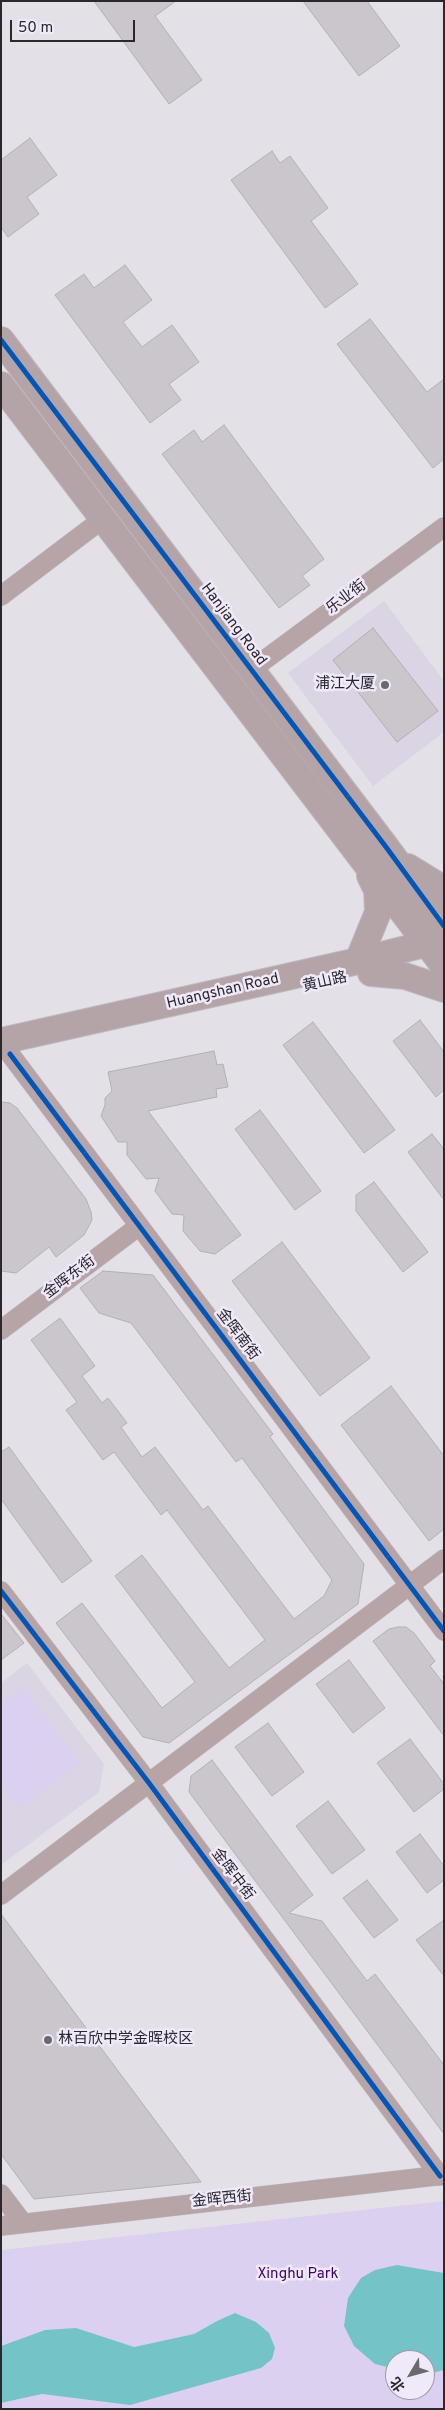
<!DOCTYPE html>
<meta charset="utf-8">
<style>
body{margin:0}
#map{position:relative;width:445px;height:2410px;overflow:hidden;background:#e3e0e8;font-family:Overpass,"Noto Sans SC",sans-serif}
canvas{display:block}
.frame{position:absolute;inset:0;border:2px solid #2a272d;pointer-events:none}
.north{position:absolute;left:385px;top:2350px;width:50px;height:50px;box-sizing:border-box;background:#efe9fa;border:1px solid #a09ba8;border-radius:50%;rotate:233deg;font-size:14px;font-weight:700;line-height:20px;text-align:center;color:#2a272d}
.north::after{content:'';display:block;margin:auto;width:18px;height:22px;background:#6b686e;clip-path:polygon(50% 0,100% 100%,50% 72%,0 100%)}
.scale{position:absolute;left:10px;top:20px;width:125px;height:22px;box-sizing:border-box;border:2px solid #2a272d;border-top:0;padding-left:6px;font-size:15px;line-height:18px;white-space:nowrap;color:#2a272d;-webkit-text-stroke:4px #efe9fa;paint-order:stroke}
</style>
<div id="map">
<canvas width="445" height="2410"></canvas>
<div class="frame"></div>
<div class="north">北</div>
<div class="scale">50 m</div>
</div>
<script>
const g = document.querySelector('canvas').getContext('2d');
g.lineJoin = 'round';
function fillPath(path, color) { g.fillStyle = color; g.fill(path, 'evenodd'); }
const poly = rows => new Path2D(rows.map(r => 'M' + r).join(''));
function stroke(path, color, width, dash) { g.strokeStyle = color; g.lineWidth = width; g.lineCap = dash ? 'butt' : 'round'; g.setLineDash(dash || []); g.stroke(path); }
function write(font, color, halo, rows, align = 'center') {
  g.font = font + ' Overpass,"Noto Sans SC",sans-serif'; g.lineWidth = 5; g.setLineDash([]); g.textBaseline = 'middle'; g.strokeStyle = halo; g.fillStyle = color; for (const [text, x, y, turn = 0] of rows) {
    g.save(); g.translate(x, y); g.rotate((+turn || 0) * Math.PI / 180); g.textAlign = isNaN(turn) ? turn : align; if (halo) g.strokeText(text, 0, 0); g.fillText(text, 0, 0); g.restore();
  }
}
const built = poly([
 [384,601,444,681,444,732,373,786,288,673],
 [27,1663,104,1764,99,1792,1,1865,1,1683]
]);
const green = poly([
 [23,1687,80,1763,20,1808,1,1784,1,1704],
 [444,2201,444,2273,397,2265,344,2326,354,2346,375,2364,395,2369,395,2390,425,2390,425,2375,444,2370,444,2409,1,2409,1,2403,42,2394,130,2405,217,2321,194,2334,134,2347,107,2340,45,2330,1,2346,1,2250]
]);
const water = poly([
 [397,2265,444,2273,444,2370,425,2375,425,2360,395,2360,395,2369,375,2364,354,2346,344,2326,348,2298,361,2278,375,2270],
 [235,2313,256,2322,269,2333,275,2348,272,2359,261,2368,130,2405,42,2394,1,2403,1,2346,45,2330,76,2328,134,2347,194,2334,217,2321]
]);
const building = poly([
 [94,1,176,1,155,16,202,80,169,104,94,1],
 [303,1,367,1,400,46,359,76,303,1],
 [30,138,57,175,27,197,39,214,8,237,1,227,1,160,30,138],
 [272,151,280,163,290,156,328,208,311,221,358,284,325,308,231,180,272,151],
 [125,265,152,300,123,322,142,347,172,325,199,362,169,384,181,400,150,423,55,295,84,274,94,288,125,265],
 [370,319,427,392,444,379,444,459,433,468,337,344,370,319],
 [224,425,324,559,302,576,310,585,279,608,162,454,194,430,202,442,224,425],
 [373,628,438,711,397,742,333,660,373,628],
 [420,1020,444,1052,444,1090,436,1097,393,1041,420,1020],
 [313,1022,395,1130,364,1153,283,1045,313,1022],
 [214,1051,217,1065,223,1064,228,1087,216,1089,217,1097,148,1111,241,1235,215,1254,200,1251,183,1231,184,1215,172,1214,155,1191,159,1178,146,1179,127,1155,127,1142,118,1142,101,1116,105,1105,105,1098,112,1091,108,1072,214,1051],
 [1,1102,10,1103,17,1108,86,1199,91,1212,92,1220,84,1235,56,1257,49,1247,16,1273,1,1271,1,1102],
 [260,1110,321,1191,295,1210,235,1129,260,1110],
 [432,1134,444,1149,444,1200,408,1152,432,1134],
 [374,1182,428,1252,403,1272,356,1211,356,1195,374,1182],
 [282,1242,370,1358,320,1396,232,1281,282,1242],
 [103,1271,153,1275,273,1434,270,1437,364,1564,358,1604,169,1743,143,1737,56,1623,82,1603,162,1708,195,1682,115,1576,142,1555,229,1668,265,1640,167,1510,161,1515,114,1452,103,1460,66,1410,77,1402,31,1340,60,1318,95,1366,82,1376,102,1403,108,1398,127,1423,121,1427,142,1457,155,1447,203,1510,208,1506,294,1619,324,1596,332,1580,242,1458,236,1462,131,1323,99,1313,80,1288,103,1271],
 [391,1386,444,1456,444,1529,429,1541,341,1425,391,1386],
 [9,1447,92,1561,62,1583,1,1499,1,1452,9,1447],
 [1,1614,24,1643,1,1660,1,1614],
 [398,1627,406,1627,414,1633,435,1661,430,1666,444,1684,444,1736,373,1641,389,1629,398,1627],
 [349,1660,385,1708,353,1733,316,1684,349,1660],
 [268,1723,304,1772,272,1796,235,1747,268,1723],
 [410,1739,444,1784,444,1789,414,1812,377,1763,410,1739],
 [212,1760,313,1895,289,1913,322,1921,367,1981,375,1974,444,2065,444,2134,189,1792,191,1776,212,1760],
 [328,1801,365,1850,332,1874,296,1826,328,1801],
 [420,1834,444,1866,444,1880,427,1893,396,1852,420,1834],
 [367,1880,398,1920,374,1938,343,1898,367,1880],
 [1,1914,201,2182,34,2199,1,2154,1,1914],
 [444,1920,444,1976,416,1940,444,1920]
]);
const street = poly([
 [1,596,104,518],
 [251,670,444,527],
 [10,1054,444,1631],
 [1,1330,139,1226],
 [1,1591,149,1783,440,2176],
 [1,1895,444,1559],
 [1,2194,23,2223],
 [1,2226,444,2175]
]);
const secondary = poly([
 [1,340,386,847,444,926],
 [1,385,444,966],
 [408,867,444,889],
 [358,961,378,912,377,890,370,876],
 [371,973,405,976,444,989],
 [1,1041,358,961,441,940]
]);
const cycleway = poly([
 [1,340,386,847,444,926],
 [10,1054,444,1631],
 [1,1591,149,1783,440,2176]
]);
const markers = [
 [385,685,5,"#6b686e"],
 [48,2040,5,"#6b686e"]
];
const streetNames = [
 ["乐业街",347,598,-37],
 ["Hanjiang Road",233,625,53],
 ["黄山路",325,983,-13],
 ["Huangshan Road",223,992,-13],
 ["金晖东街",70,1278,-37],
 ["金晖南街",237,1335,53],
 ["金晖中街",232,1875,53],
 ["金晖西街",222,2200,-6]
];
const poiNames = [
 ["浦江大厦",375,685],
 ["林百欣中学金晖校区",58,2040,"left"]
];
const parkNames = [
 ["Xinghu Park",298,2275]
];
fillPath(built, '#dad4e4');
fillPath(green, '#dcd0f0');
fillPath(water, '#74c3c6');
fillPath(building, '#cbc6cb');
stroke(building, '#b3afb3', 1);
stroke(street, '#bebcc2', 20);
stroke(secondary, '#bebcc2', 28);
stroke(street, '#b7a4a7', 19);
stroke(secondary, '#b5a4a7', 26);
stroke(cycleway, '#0057b8', 5);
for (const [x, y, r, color] of markers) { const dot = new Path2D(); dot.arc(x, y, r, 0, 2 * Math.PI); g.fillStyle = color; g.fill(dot); stroke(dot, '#efe9fa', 2); }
write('15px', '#2a272d', '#efe9fa', streetNames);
write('15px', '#2a272d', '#efe9fa', poiNames, 'right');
write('15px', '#40026e', '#efe9fa', parkNames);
</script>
